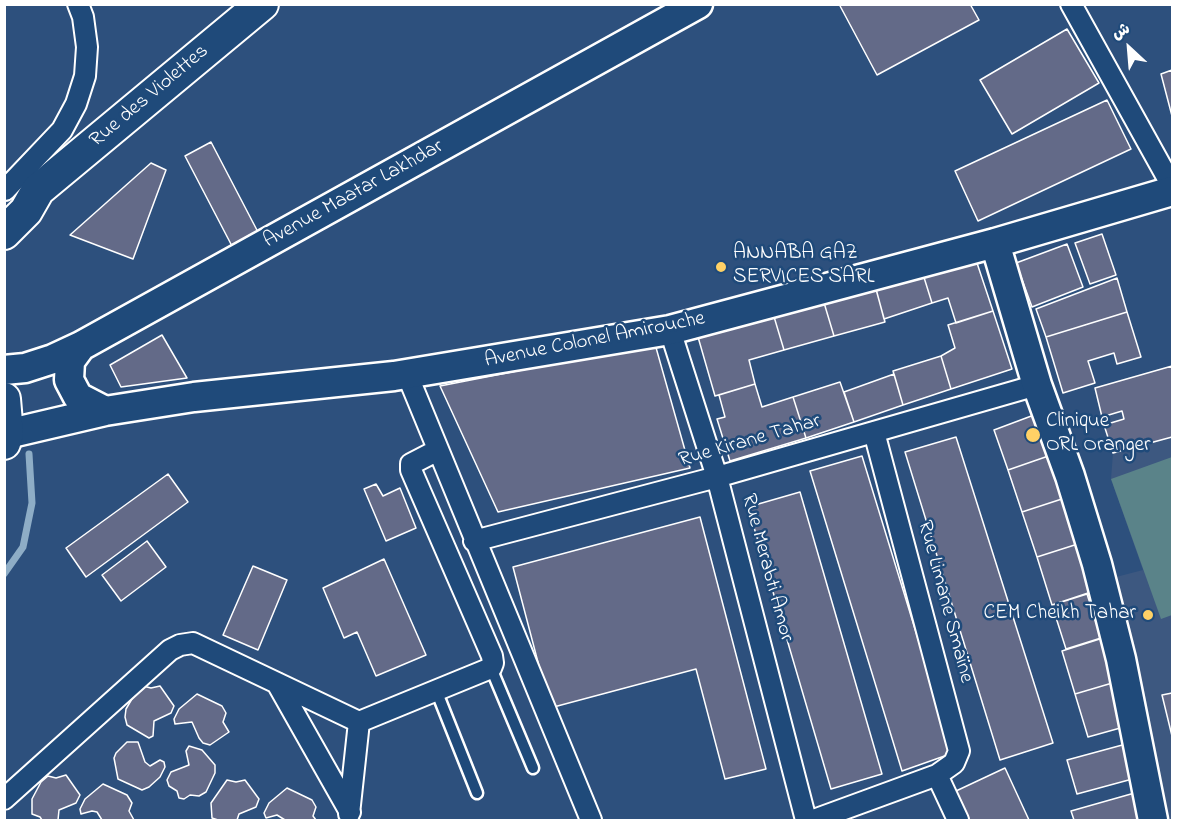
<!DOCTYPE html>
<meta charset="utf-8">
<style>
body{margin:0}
#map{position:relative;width:1177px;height:825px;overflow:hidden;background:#2d507d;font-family:"Indie Flower","Playpen Sans Arabic",sans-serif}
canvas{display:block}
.frame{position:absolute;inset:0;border:6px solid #fff;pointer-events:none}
.north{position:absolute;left:1099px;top:18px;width:60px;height:60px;-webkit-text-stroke:4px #1f4a7a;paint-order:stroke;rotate:334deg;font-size:16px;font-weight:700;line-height:24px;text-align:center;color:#fff}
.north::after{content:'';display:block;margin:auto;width:21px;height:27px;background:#fff;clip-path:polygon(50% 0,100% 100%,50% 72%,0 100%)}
</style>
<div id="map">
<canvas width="1177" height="825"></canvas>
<div class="frame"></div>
<div class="north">ش</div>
</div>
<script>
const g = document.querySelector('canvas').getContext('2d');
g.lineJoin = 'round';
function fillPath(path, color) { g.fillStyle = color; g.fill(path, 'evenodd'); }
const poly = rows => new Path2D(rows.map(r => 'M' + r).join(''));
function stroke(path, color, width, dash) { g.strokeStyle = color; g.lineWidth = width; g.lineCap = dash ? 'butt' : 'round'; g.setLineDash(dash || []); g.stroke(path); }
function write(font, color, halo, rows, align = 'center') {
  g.font = font + ' "Indie Flower",sans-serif'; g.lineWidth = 5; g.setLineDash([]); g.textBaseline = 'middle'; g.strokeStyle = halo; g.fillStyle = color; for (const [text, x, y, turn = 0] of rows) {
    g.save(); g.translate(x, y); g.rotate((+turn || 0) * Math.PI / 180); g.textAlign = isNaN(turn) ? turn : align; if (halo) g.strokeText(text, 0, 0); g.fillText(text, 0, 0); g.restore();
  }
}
const built = poly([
 [1172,366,1172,820,1170,820,1116,577,1143,570,1111,479,1113,453,1095,388]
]);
const green = poly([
 [1172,457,1172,615,1161,619,1111,479]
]);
const stream = poly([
 [4,574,23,547,32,503,29,454]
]);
const building = poly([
 [839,4,970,4,979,20,877,75,839,4],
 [1067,29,1099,83,1012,134,980,80,1067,29],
 [1172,70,1172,116,1161,74,1172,70],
 [1107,100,1131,149,978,221,955,171,1107,100],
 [211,142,259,234,233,248,185,156,211,142],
 [151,163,166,170,133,259,70,235,151,163],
 [1102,234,1116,275,1090,284,1075,243,1102,234],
 [1067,244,1083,287,1032,307,1016,263,1067,244],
 [976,260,993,311,956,323,948,298,932,303,922,271,976,260],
 [922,271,932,303,884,319,875,285,922,271],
 [1117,278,1127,312,1046,337,1036,309,1117,278],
 [874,282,885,322,834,336,822,296,874,282],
 [822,296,834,336,784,350,772,310,822,296],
 [772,310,784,350,749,360,755,384,715,396,696,330,772,310],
 [993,311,1012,369,951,389,941,356,955,348,948,325,993,311],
 [1127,312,1141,357,1117,364,1114,353,1088,361,1095,383,1063,393,1046,337,1127,312],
 [162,335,187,378,121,387,110,365,162,335],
 [655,344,690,468,498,512,440,386,655,344],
 [941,356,951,389,903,405,893,371,941,356],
 [1172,366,1172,437,1113,453,1104,425,1124,419,1122,411,1102,417,1095,388,1172,366],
 [894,374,903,405,854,422,844,392,894,374],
 [840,382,854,422,806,438,793,397,840,382],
 [755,384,762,407,793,397,806,438,730,461,717,419,725,417,719,395,755,384],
 [1042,412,1057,453,1008,470,994,430,1042,412],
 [956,437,1053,743,1000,760,905,452,956,437],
 [1057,453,1071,496,1022,512,1008,470,1057,453],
 [862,456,953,753,902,771,810,471,862,456],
 [168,474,188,502,86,577,66,548,168,474],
 [376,484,383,496,400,488,416,528,386,541,364,489,376,484],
 [800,492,882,774,831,789,748,507,800,492],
 [1071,496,1084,542,1037,557,1022,512,1071,496],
 [700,517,766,769,725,779,696,669,550,708,513,567,700,517],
 [147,541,166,567,121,601,102,575,147,541],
 [1084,542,1100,589,1052,605,1037,557,1084,542],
 [384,559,426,655,376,676,357,632,344,638,323,588,384,559],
 [253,566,287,580,258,650,223,635,253,566],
 [1087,594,1101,638,1066,649,1052,605,1087,594],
 [1106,637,1119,681,1075,694,1062,651,1106,637],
 [1119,681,1131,725,1088,737,1075,694,1119,681],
 [143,686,151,688,160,686,174,706,171,713,154,721,153,736,149,738,127,725,125,717,126,709,136,692,143,686],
 [1172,693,1172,736,1162,695,1172,693],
 [197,694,222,706,226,713,223,722,229,732,210,745,203,743,199,738,192,722,175,724,174,719,179,709,197,694],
 [127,742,138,742,145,762,150,766,160,760,164,762,165,767,160,777,149,787,142,790,118,779,114,758,116,753,127,742],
 [1126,744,1136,778,1077,794,1067,760,1126,744],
 [189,746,202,750,215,765,215,773,206,792,199,796,190,795,184,799,179,798,177,791,169,786,167,780,171,772,189,765,186,751,189,746],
 [1005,768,1029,820,969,820,956,791,1005,768],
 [66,775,80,795,76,803,59,810,58,820,42,820,40,817,32,814,32,799,41,782,48,776,56,778,66,775],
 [227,780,236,782,245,780,259,799,256,807,239,814,237,820,218,820,212,818,211,803,227,780],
 [103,784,127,795,132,803,129,811,134,820,102,820,97,812,92,811,81,814,80,809,85,799,103,784],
 [287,788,312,800,316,807,313,816,316,820,285,820,277,815,266,818,264,813,269,803,287,788],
 [1138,792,1144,812,1137,814,1138,820,1074,820,1071,811,1138,792]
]);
const lane = poly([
 [491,668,533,768],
 [436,690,477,793]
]);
const street = poly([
 [1071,4,1172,186],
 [5,190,62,130,76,104,85,76,87,47,83,17,78,4],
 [670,330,717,477,806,820],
 [407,374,591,820],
 [474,541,717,477,1037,385],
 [277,683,350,812],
 [937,775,958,820],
 [4,799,170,650,180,645,193,643,359,722,491,668,493,663,492,656,411,470,411,464,438,450],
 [349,814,359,722],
 [814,820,937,775,954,763,959,751,874,432]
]);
const secondary = poly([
 [995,243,1037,385,1070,476,1097,564,1121,659,1153,820],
 [81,346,70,361,69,380,78,397,105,411],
 [4,370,25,368,53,359,81,346,698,4],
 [7,434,105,411,194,397,394,376,670,330,995,243,1172,191]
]);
const primary = poly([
 [4,233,26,211,38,190,262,4],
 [4,399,7,434,4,443]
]);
const markers = [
 [721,267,6,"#ffd166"],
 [1033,435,8,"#ffd166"],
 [1148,615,6,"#ffd166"]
];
const streetNames = [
 ["Rue des Violettes",150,97,-40],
 ["Avenue Maatar Lakhdar",354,195,-29],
 ["Avenue Colonel Amirouche",595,341,-11],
 ["Rue Kirane Tahar",750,442,-16],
 ["Rue Merabti Amor",766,568,75],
 ["Rue Limane Smaïne",944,602,75]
];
const poiNames = [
 ["ANNABA GAZ",733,255],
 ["SERVICES SARL",733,279],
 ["Clinique",1046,423],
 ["ORL Oranger",1046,447],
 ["CEM Cheikh Tahar",1136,615,"right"]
];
fillPath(built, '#3d5880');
fillPath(green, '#5a8389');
stroke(stream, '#8eadc6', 7);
fillPath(building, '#636a88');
stroke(building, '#fff', 1.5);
stroke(lane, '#fff', 15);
stroke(street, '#fff', 24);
stroke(secondary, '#fff', 33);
stroke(primary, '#fff', 36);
stroke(lane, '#1f4a7a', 10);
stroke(street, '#1f4a7a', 20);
stroke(secondary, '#1f4a7a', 28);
stroke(primary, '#1f4a7a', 32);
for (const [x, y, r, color] of markers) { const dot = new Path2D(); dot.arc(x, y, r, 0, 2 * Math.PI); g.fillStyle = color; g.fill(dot); stroke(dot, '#1f4a7a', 2); }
write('21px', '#fff', '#1f4a7a', streetNames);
write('21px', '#fff', '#1f4a7a', poiNames, 'left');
</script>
